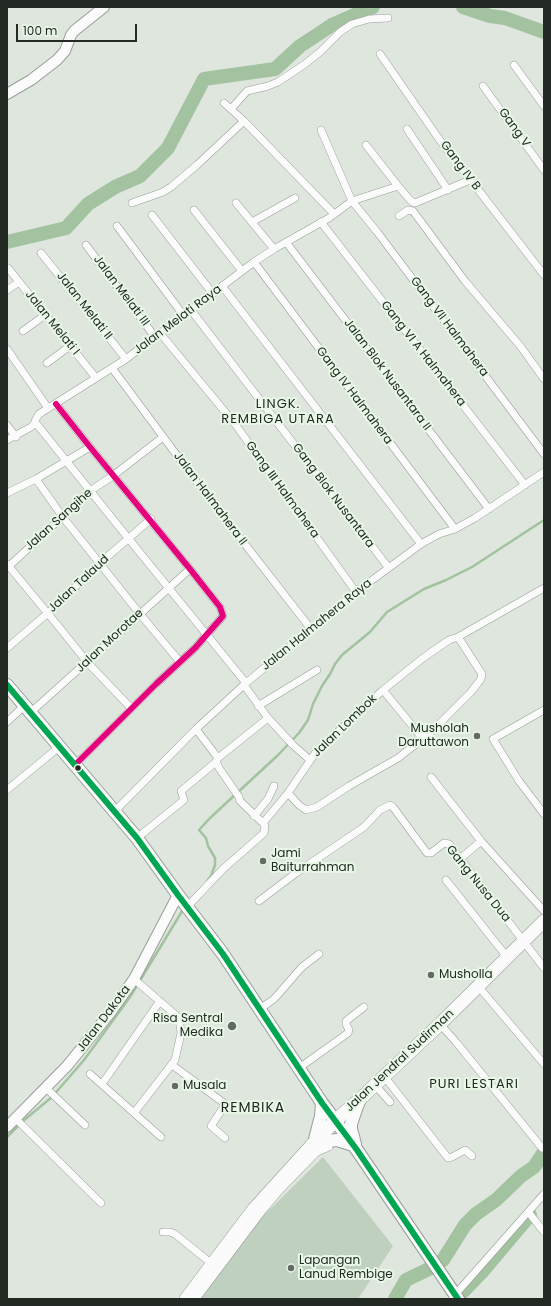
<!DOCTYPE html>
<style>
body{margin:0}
#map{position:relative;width:551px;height:1306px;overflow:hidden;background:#dee6de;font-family:Poppins,sans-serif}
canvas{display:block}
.frame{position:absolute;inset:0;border:8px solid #232923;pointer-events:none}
.scale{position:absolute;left:16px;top:24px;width:121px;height:18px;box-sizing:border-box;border:2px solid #232923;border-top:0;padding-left:5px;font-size:12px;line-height:14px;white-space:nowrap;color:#232923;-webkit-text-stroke:3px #e8f8e7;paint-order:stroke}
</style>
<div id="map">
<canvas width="551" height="1306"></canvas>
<div class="frame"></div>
<div class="scale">100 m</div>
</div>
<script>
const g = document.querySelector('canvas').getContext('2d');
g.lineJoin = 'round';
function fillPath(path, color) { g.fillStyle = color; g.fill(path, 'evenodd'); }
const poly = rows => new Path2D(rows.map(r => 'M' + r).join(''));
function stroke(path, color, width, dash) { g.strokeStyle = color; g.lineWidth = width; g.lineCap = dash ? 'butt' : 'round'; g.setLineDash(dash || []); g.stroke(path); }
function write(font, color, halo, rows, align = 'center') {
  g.font = font + ' Poppins,sans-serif'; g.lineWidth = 4; g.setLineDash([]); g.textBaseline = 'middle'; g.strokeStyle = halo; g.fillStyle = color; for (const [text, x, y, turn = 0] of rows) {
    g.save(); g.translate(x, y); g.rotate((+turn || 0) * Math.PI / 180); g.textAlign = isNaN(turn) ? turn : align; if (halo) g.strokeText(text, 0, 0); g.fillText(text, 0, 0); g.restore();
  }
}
const green = poly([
 [323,1157,393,1246,358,1299,201,1299,258,1221]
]);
const stream = poly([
 [207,881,211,876,215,865,215,858,208,846,206,838,199,830,210,818,277,756,299,733,308,720,313,704,322,686,330,674,335,664,342,655,370,632,387,612,424,589,446,580,472,567,544,520],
 [7,1137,23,1121,52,1097,84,1060,130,997,184,908]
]);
const river = poly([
 [463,7,490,16,505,18,544,32],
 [7,242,66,228,88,204,115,187,140,176,168,148,204,79,275,69,300,46,332,25,373,7],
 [395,1299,406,1280,431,1268,443,1260,465,1225,476,1214,496,1200,521,1176,534,1167,544,1152],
 [456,1299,482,1272,530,1215]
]);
const street = poly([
 [380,54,439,139,544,275],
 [514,65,544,106],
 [483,86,544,170],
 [224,103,244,121],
 [231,109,247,91,268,86,278,82,305,64,320,52,340,32,352,24,369,19,388,18],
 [407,129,448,190],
 [321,130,352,201,378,233,544,454],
 [366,145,398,186],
 [132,203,163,192,171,187,197,165,244,121,334,214],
 [236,203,274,249],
 [194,210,242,271],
 [152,215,213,294],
 [399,216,408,210,413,211,465,281,521,347,544,379],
 [252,222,295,198],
 [321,222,525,485],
 [117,226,184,316],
 [286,242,489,509],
 [86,245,155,337],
 [41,253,126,359],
 [254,262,455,529],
 [8,268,96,378],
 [222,286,421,544],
 [7,290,19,282],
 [191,310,388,567],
 [23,331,45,315],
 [160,333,235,424,356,592],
 [7,349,48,408],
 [47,363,70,346],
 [112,368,202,489,311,629],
 [56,404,90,447,190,569,220,607,223,616,195,648,156,684,75,765],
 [35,422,128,538,246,683],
 [7,425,16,437],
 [7,440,31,427,34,424,36,419,39,414,126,359,254,262,274,249,329,218,352,201,398,186,411,201,415,203,470,180],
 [36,479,62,516,140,614,180,662],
 [7,493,36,479,90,447],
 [7,564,59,627,87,662,131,708],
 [7,568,90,491,114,475,163,437],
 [7,648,48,613,100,563,151,519],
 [244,685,268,718,293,745,310,760],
 [383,690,423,739],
 [258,706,317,670],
 [544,710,493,739,519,781,544,814],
 [30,713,190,569],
 [7,722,24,706],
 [196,729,218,758,268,718],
 [218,758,216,761,219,768,239,797,240,801,263,823],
 [431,777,481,841,544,911],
 [7,790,59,747],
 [288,793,299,805,306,810,317,807,349,786,398,758,429,734,471,692,481,679,482,674,458,637],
 [115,811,196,729,246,683,356,592,421,544,439,534,455,529,475,518,544,472],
 [254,816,268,799,274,786],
 [137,838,184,800,181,791,216,762],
 [460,859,481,841],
 [446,880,507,957],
 [259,901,296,873,364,827,380,810,390,805,393,807,427,853,431,853,444,843,449,844,544,968],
 [187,907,223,869,264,833,265,826,263,823,288,793,316,752,383,690,423,658,449,640,458,637,544,588],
 [478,986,544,1064],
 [260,1009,274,999,302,967,319,954],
 [440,1024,456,1042,542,1148],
 [172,1065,224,1103,223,1108,211,1126,225,1138],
 [299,1068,348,1033,349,1030,346,1024,346,1021,364,1007],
 [90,1074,134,1113,175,1060,181,1033,179,1018,134,979],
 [384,1076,448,1158,452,1157,465,1150,472,1156],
 [102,1084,160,1001],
 [375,1085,390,1102],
 [46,1088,85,1125],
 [134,1113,161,1137],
 [15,1118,101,1203],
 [529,1213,544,1232],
 [163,1232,170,1232,175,1234,212,1264],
 [453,1297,544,1194],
 [196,1299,263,1210,280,1190,317,1152,329,1147,328,1141]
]);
const secondary = poly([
 [7,94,31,80,57,60,65,51,71,35,74,31,104,7],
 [7,1127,67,1066,110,1013,134,979,178,895]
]);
const primary = poly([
 [7,685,137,838,178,895,223,954,322,1103,357,1150,458,1299],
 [314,1143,321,1116,322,1103],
 [355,1144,351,1129,351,1124,356,1109,360,1099],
 [311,1146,328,1141,337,1140,353,1145]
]);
const highway = poly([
 [186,1299,254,1209,311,1146,335,1121,360,1099,440,1024,544,921]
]);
const bus1 = poly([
 [56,404,90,447,190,569,220,607,223,616,195,648,156,684,75,765]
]);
const bus2 = poly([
 [7,685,137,838,178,895,223,954,322,1103,357,1150,458,1299]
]);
const markers = [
 [477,736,4,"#646b64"],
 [78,768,3.5,"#232923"],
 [263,861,4,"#646b64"],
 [431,975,4,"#646b64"],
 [232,1026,5,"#646b64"],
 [175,1086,4,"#646b64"],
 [291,1268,4,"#646b64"]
];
const streetNames = [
 ["Gang V",514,128,54],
 ["Gang IV B",460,166,53],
 ["Jalan Melati III",121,291,53],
 ["Jalan Melati II",84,306,52],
 ["Jalan Melati Raya",178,320,-37],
 ["Jalan Melati I",52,323,51],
 ["Gang VII Halmahera",449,327,53],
 ["Gang VI A Halmahera",423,354,52],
 ["Jalan Blok Nusantara II",387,375,53],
 ["Gang IV Halmahera",354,396,53],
 ["Gang III Halmahera",282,490,54],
 ["Gang Blok Nusantara",333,496,53],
 ["Jalan Halmahera II",210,499,53],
 ["Jalan Sangihe",59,520,-42],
 ["Jalan Talaud",79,584,-43],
 ["Jalan Halmahera Raya",317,625,-39],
 ["Jalan Morotae",110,641,-43],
 ["Jalan Lombok",345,726,-44],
 ["Gang Nusa Dua",478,884,51],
 ["Jalan Dakota",104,1019,-53],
 ["Jalan Jendral Sudirman",400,1061,-43]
];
const poiNames = [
 ["Musholah",469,729,"right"],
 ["Daruttawon",469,743,"right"],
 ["Jami",271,854],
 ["Baiturrahman",271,868],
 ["Musholla",439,975],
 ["Risa Sentral",223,1019,"right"],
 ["Medika",223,1033,"right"],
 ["Musala",183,1086],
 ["Lapangan",299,1261],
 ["Lanud Rembige",299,1275]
];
const neighbourhoodNames = [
 ["LINGK.",278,405],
 ["REMBIGA UTARA",278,420],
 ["PURI LESTARI",474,1085]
];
const quarterNames = [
 ["REMBIKA",253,1108]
];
fillPath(green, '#bfd0be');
stroke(stream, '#a2c2a0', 2.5);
stroke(river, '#a2c2a0', 14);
stroke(street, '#989e98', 8);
stroke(secondary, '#989e98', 12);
stroke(primary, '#989e98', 14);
stroke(highway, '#989e98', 14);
stroke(street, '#fafbfa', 7);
stroke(secondary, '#fafbfa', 10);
stroke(primary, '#fafbfa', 12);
stroke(highway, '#fafbfa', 13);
stroke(bus1, '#e5007d', 6);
stroke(bus2, '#00a651', 6);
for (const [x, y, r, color] of markers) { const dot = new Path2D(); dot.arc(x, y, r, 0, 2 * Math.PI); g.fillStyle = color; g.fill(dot); stroke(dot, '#e8f8e7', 1.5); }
write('12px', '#232923', '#e8f8e7', streetNames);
write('12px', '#232923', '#e8f8e7', poiNames, 'left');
g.letterSpacing = '1px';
write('13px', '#232923', '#e8f8e7', neighbourhoodNames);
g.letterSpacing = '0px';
g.letterSpacing = '1px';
write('14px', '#232923', '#e8f8e7', quarterNames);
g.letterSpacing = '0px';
</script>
